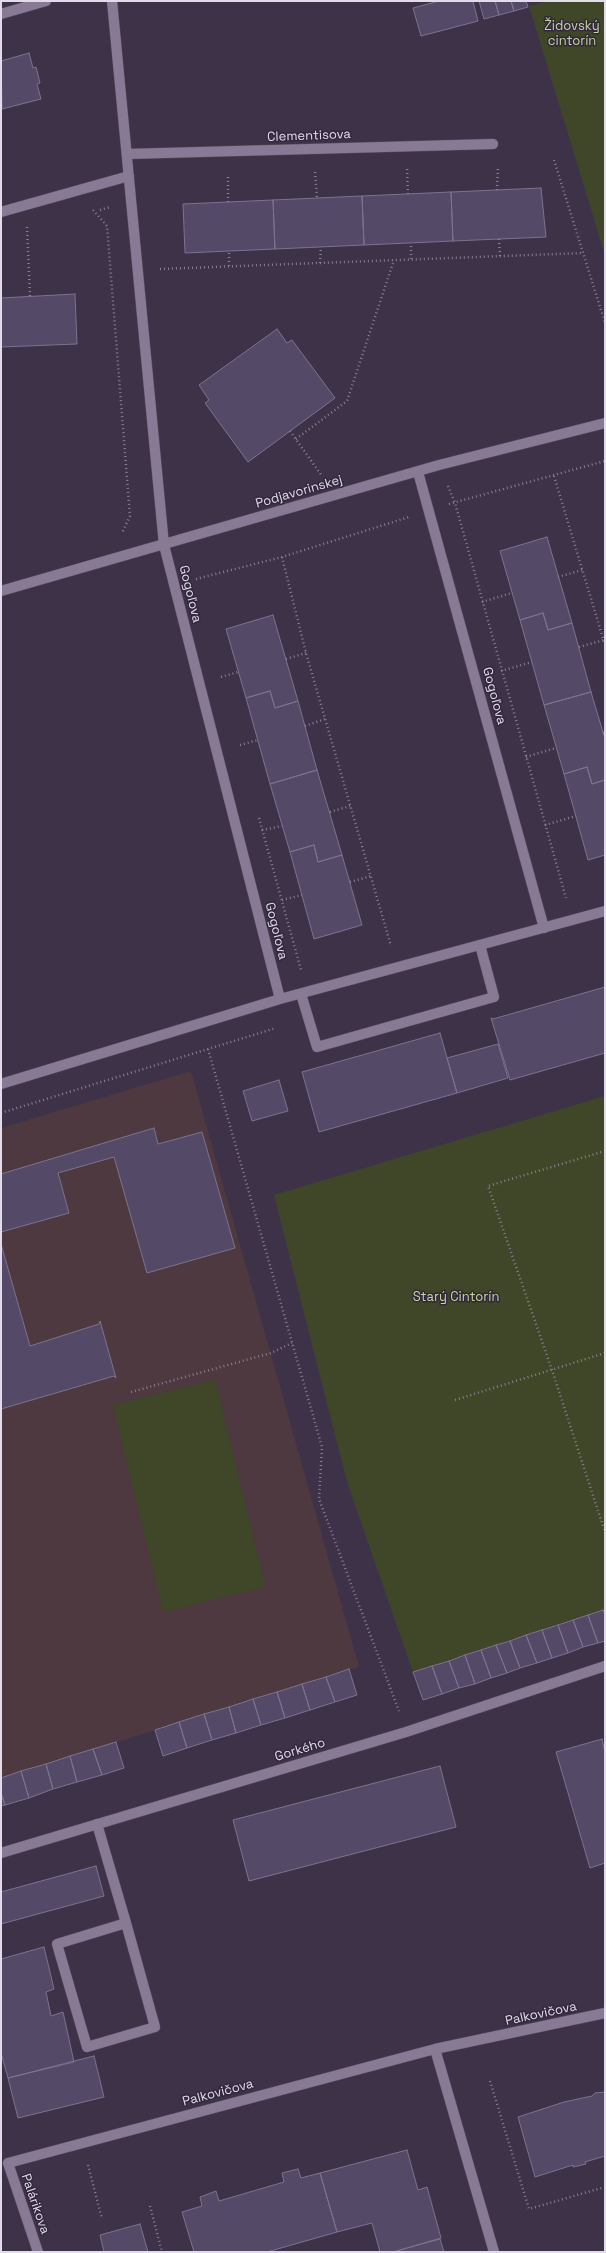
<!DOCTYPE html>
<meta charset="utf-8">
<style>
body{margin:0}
#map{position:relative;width:606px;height:2253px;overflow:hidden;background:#3e3249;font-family:"Space Grotesk",sans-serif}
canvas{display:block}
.frame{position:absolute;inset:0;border:2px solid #e2dbea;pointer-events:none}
</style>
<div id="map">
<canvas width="606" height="2253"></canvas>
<div class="frame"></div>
</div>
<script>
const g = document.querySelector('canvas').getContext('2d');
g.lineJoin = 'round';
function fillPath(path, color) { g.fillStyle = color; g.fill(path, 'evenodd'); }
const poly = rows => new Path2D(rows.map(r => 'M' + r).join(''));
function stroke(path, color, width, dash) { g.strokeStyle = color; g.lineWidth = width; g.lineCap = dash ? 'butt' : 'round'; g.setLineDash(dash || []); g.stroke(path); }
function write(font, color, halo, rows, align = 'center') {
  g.font = font + ' "Space Grotesk",sans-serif'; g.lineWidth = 3; g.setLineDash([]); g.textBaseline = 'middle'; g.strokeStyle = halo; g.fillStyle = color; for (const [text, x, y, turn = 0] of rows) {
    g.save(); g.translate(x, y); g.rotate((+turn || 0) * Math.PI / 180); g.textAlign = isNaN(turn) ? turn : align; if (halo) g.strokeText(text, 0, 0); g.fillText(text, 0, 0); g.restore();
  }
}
const education = poly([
 [191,1071,359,1667,1,1778,1,1128]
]);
const green = poly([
 [549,1,605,1,605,255,529,6],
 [605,1096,605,1609,413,1672,347,1482,274,1195],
 [215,1380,265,1587,163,1612,113,1405]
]);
const building = poly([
 [439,1,473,1,478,21,421,36,413,8,439,1],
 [479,1,495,1,499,15,484,19,479,1],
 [495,1,511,1,514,11,499,15,495,1],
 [511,1,526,1,528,7,514,11,511,1],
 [29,53,33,68,36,67,40,83,37,84,41,99,2,109,1,61,29,53],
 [541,188,546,237,453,241,451,192,541,188],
 [451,192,453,241,364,245,362,196,451,192],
 [362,196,364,245,275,249,273,200,362,196],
 [273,200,275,249,185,253,183,204,273,200],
 [75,294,77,344,1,347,1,298,75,294],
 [277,329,287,343,292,340,335,398,248,462,205,403,209,400,199,385,277,329],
 [547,537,572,623,548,630,543,613,520,620,500,551,547,537],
 [543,613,548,630,572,623,591,692,544,705,520,620,543,613],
 [273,615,298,701,275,708,270,691,246,698,226,629,273,615],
 [270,691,275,708,298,701,317,770,270,784,246,698,270,691],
 [591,692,605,739,605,780,592,784,587,767,564,774,544,705,591,692],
 [587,767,592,784,605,780,605,855,588,860,564,774,587,767],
 [317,770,342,855,318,862,314,845,290,852,270,784,317,770],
 [314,845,318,862,342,855,362,925,314,939,290,852,314,845],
 [605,987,605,1053,510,1080,491,1018,493,1019,605,987],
 [440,1033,457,1093,319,1132,302,1072,440,1033],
 [498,1044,508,1078,457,1093,447,1058,498,1044],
 [279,1080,288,1111,252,1121,243,1091,279,1080],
 [154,1128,158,1144,202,1132,235,1248,147,1273,114,1157,58,1173,69,1213,1,1232,1,1174,154,1128],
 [1,1244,30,1346,99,1324,100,1321,116,1378,114,1376,1,1409,1,1244],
 [603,1610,605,1615,605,1641,598,1643,588,1615,603,1610],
 [588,1615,598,1643,583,1647,573,1620,588,1615],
 [573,1620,583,1647,568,1653,558,1625,573,1620],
 [558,1625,568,1653,552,1658,542,1630,558,1625],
 [542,1630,552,1658,537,1663,526,1635,542,1630],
 [526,1635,537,1663,520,1668,510,1641,526,1635],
 [510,1641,520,1668,507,1673,496,1645,510,1641],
 [496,1645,507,1673,491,1678,481,1650,496,1645],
 [481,1650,491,1678,475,1684,465,1655,481,1650],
 [465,1655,475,1684,459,1688,449,1661,465,1655],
 [449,1661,459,1688,442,1694,432,1666,449,1661],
 [432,1666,442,1694,423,1700,413,1672,432,1666],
 [349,1669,357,1695,335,1702,326,1677,349,1669],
 [326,1677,335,1702,310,1710,302,1684,326,1677],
 [302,1684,310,1710,285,1718,277,1692,302,1684],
 [277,1692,285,1718,261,1725,253,1699,277,1692],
 [253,1699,261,1725,236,1733,229,1707,253,1699],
 [229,1707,236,1733,212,1740,204,1714,229,1707],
 [204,1714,212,1740,187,1748,179,1722,204,1714],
 [179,1722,187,1748,163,1756,155,1730,179,1722],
 [602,1739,605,1753,605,1863,590,1868,556,1752,602,1739],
 [116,1742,124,1768,102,1775,93,1749,116,1742],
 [93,1749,102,1775,77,1782,70,1756,93,1749],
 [70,1756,77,1782,53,1789,46,1764,70,1756],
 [46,1764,53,1789,29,1798,21,1771,46,1764],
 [440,1766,456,1827,249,1881,233,1820,440,1766],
 [21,1771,29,1798,5,1805,1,1793,1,1778,21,1771],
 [1,1793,5,1805,1,1806,1,1793],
 [96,1866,104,1896,1,1924,1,1892,96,1866],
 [44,1947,54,1989,46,1992,51,2016,63,2012,74,2062,8,2078,1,2053,1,1959,44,1947],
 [94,2056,104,2097,18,2118,8,2078,94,2056],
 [605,2092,605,2156,585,2162,586,2164,573,2167,573,2165,535,2177,518,2117,564,2102,592,2096,595,2093,605,2092],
 [407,2150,418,2190,427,2187,441,2238,393,2252,380,2252,372,2223,337,2232,320,2173,407,2150],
 [298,2169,301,2178,320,2173,337,2232,267,2252,194,2252,182,2212,202,2206,200,2197,216,2191,219,2201,284,2182,282,2173,298,2169],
 [140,2224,148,2252,104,2252,100,2235,140,2224],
 [440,2239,444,2252,393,2252,440,2239]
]);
const path = poly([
 [554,160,605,323],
 [407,169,408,194],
 [315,172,317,198],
 [497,190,498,166],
 [228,202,228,174],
 [93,210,107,226,130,516,122,533],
 [100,210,110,207],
 [27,227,30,296],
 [499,239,500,256],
 [411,259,411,243],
 [320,263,321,247],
 [229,266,229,251],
 [160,269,583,253],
 [290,431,322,476],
 [296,439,347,401,394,260],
 [554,476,605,645],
 [448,486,455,503,566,898],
 [449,504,605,461],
 [282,557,306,653,391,946],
 [558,577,582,570],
 [196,579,282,557,409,517],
 [482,602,512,593],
 [579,647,604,640],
 [286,659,306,653],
 [501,671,532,662],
 [221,677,238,672],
 [305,726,325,719],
 [603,733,605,732],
 [240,745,258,740],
 [526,757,556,748],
 [330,812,350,806],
 [259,818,301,970],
 [545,825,576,816],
 [262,830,282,826],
 [350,882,371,876],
 [282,900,302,895],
 [208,1049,322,1447,319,1499,399,1711],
 [1,1113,276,1028],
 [605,1151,488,1186,552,1370,605,1532],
 [131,1392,271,1353,292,1343],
 [455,1400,605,1353],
 [490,2081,529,2209,605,2187],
 [88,2165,102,2219],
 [150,2206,162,2252]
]);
const lane = poly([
 [127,154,493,144],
 [418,472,544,928],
 [301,994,317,1047,494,997,480,945],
 [97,1824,126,1923,155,2027,87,2047,57,1944,126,1923]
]);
const street = poly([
 [112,1,164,545,280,999],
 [1,14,46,1],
 [1,212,129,176],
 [1,591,439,465,605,423],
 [1,1084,280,999,605,911],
 [1,1853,406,1732,605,1666],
 [435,2049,494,2252],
 [38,2252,8,2163,435,2049,605,2013]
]);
const parkNames = [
 ["Židovský",572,26],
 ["cintorín",572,41],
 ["Starý Cintorín",456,1297]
];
const streetNames = [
 ["Clementisova",309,136,-2],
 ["Podjavorinskej",299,492,-16],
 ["Gogoľova",190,594,76],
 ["Gogoľova",494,696,75],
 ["Gogoľova",276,931,76],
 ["Gorkého",300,1750,-17],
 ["Palkovičova",541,2014,-12],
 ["Palkovičova",218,2093,-15],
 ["Palárikova",35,2204,71]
];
fillPath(education, '#4d393f');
fillPath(green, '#3f4728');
fillPath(building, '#554968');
stroke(building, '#7d738f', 1);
stroke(lane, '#594f63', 11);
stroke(street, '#594f63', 11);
stroke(path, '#887e92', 2.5, [1, 3]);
stroke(lane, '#887a95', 10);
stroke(street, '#887a95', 10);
write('13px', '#c5d598', '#33283e', parkNames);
write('13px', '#e2dbea', '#33283e', streetNames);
</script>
